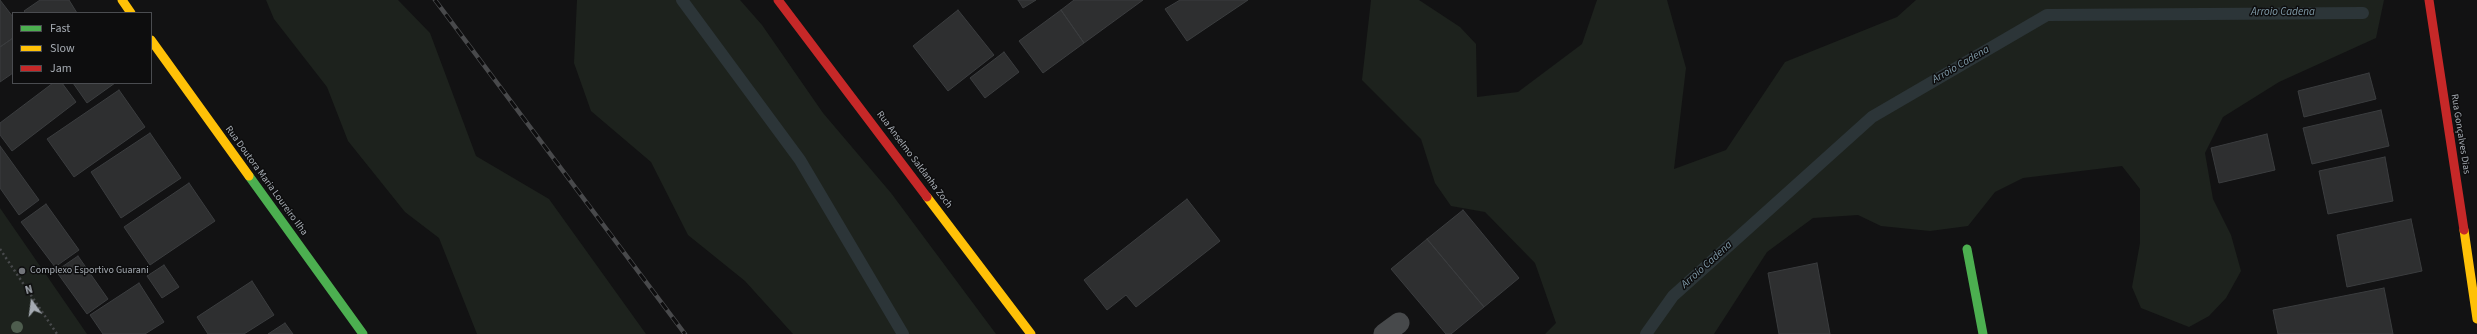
<!DOCTYPE html>
<meta charset="utf-8">
<style>
body{margin:0}
#map{position:relative;width:2477px;height:334px;overflow:hidden;background:#121213;font-family:"Source Sans 3",sans-serif}
canvas{display:block}
.legend{position:absolute;left:12px;top:12px;width:140px;height:72px;box-sizing:border-box;background:#0d0d0e;border:1px solid #4a4c50;margin:0;padding:5px 7px;list-style:none;font-size:12px;color:#a5abb2}
.legend li{display:flex;align-items:center;gap:8px;height:20px}
.legend b{width:20px;border:1px solid #4a4c50}
.north{position:absolute;left:12px;top:282px;width:40px;height:40px;-webkit-text-stroke:3px #0d0d0e;paint-order:stroke;rotate:346deg;font-size:11px;font-weight:700;line-height:16px;text-align:center;color:#a5abb2}
.north::after{content:'';display:block;margin:auto;width:14px;height:18px;background:#a5abb2;clip-path:polygon(50% 0,100% 100%,50% 72%,0 100%)}
</style>
<div id="map">
<canvas width="2477" height="334"></canvas>
<ul class="legend">
<li><b style="height:5px;background:#4caf50"></b>Fast</li>
<li><b style="height:5px;background:#ffc107"></b>Slow</li>
<li><b style="height:5px;background:#c62828"></b>Jam</li>
</ul>
<div class="north">N</div>
</div>
<script>
const g = document.querySelector('canvas').getContext('2d');
g.lineJoin = 'round';
function fillPath(path, color) { g.fillStyle = color; g.fill(path, 'evenodd'); }
const poly = rows => new Path2D(rows.map(r => 'M' + r).join(''));
function stroke(path, color, width, dash) { g.strokeStyle = color; g.lineWidth = width; g.lineCap = dash ? 'butt' : 'round'; g.setLineDash(dash || []); g.stroke(path); }
function write(font, color, halo, rows, align = 'center') {
  g.font = font + ' "Source Sans 3",sans-serif'; g.lineWidth = 3; g.setLineDash([]); g.textBaseline = 'middle'; g.strokeStyle = halo; g.fillStyle = color; for (const [text, x, y, turn = 0] of rows) {
    g.save(); g.translate(x, y); g.rotate((+turn || 0) * Math.PI / 180); g.textAlign = isNaN(turn) ? turn : align; if (halo) g.strokeText(text, 0, 0); g.fillText(text, 0, 0); g.restore();
  }
}
const green = poly([
 [266,0,398,0,430,33,476,156,549,199,646,334,477,334,439,238,405,212,348,141,327,87,274,19],
 [577,0,740,0,762,25,823,113,891,193,996,334,793,334,745,281,688,235,651,162,591,111,574,63],
 [1371,0,1419,0,1460,27,1476,44,1477,97,1518,92,1582,44,1597,0,1667,0,1686,68,1674,169,1726,150,1785,62,1897,17,1916,0,2384,0,2376,38,2279,82,2223,117,2205,153,2213,199,2231,235,2241,271,2226,298,2209,316,2189,327,2141,308,2132,287,2140,243,2140,189,2122,166,2023,178,1995,192,1968,226,1930,231,1881,226,1858,215,1813,218,1767,252,1714,334,1545,334,1556,323,1535,263,1485,212,1451,206,1435,183,1421,139,1362,80],
 [0,208,87,334,0,334]
]);
const stream = poly([
 [682,0,800,160,903,334],
 [1646,334,1673,296,1872,117,2047,15,2363,13]
]);
const building = poly([
 [0,0,13,17,13,38,0,47,0,0],
 [40,0,69,0,77,13,26,13,24,11,40,0],
 [1018,0,1036,0,1023,8,1018,0],
 [1074,0,1143,0,1084,43,1061,10,1074,0],
 [1180,0,1248,0,1187,41,1165,9,1180,0],
 [958,10,994,55,948,91,913,46,958,10],
 [1061,10,1084,43,1043,73,1019,41,1061,10],
 [13,38,13,73,0,82,0,47,13,38],
 [1004,52,1019,72,985,98,970,78,1004,52],
 [2369,73,2376,99,2304,117,2298,91,2369,73],
 [53,83,62,83,76,102,12,151,0,135,0,123,53,83],
 [73,83,115,83,87,103,73,83],
 [119,90,145,127,74,177,47,139,119,90],
 [2381,110,2389,146,2312,164,2303,128,2381,110],
 [150,133,181,178,121,218,91,172,150,133],
 [2267,134,2275,170,2219,183,2211,148,2267,134],
 [0,146,39,200,19,215,0,188,0,146],
 [2385,157,2393,201,2328,214,2319,171,2385,157],
 [189,183,215,221,150,265,124,227,189,183],
 [1187,199,1220,241,1136,307,1126,295,1107,310,1084,280,1187,199],
 [46,204,79,250,55,267,21,222,46,204],
 [1463,210,1519,278,1484,307,1427,239,1463,210],
 [2411,219,2422,271,2347,287,2337,235,2411,219],
 [1427,239,1484,307,1451,334,1446,334,1391,269,1427,239],
 [78,256,108,299,87,314,56,271,78,256],
 [1817,263,1830,334,1779,334,1768,273,1817,263],
 [164,265,179,287,162,298,147,276,164,265],
 [252,281,274,315,244,334,208,334,197,317,252,281],
 [139,283,164,322,145,334,103,334,90,315,139,283],
 [2384,288,2393,334,2278,334,2273,310,2384,288],
 [285,323,293,334,268,334,285,323]
]);
const path = poly([
 [0,249,57,334]
]);
const lane = poly([
 [1384,334,1399,323]
]);
const fast = poly([
 [249,176,363,334],
 [1967,249,1983,334]
]);
const slow = poly([
 [122,0,131,13],
 [151,40,249,176],
 [927,197,1031,334],
 [2464,230,2477,319]
]);
const jam = poly([
 [778,0,927,197],
 [2429,0,2464,230]
]);
const rail = poly([
 [435,0,685,334]
]);
const trees = [
 [17,327]
];
const markers = [
 [22,271,4,"#72757a"]
];
const streetNames = [
 ["Rua Gonçalves Dias",2460,134,81],
 ["Rua Anselmo Saldanha Zoch",914,160,53],
 ["Rua Doutora Maria Loureiro Ilha",266,181,54]
];
const poiNames = [
 ["Complexo Esportivo Guarani",30,271]
];
const waterNames = [
 ["Arroio Cadena",2283,13],
 ["Arroio Cadena",1961,65,-30],
 ["Arroio Cadena",1707,265,-42]
];
fillPath(green, '#1d221d');
stroke(stream, '#2c3538', 12);
fillPath(building, '#2e2f30');
stroke(building, '#3b3d3f', 1);
stroke(path, '#484a4c', 2.5, [2, 3]);
stroke(lane, '#47494b', 21);
stroke(fast, '#4caf50', 9);
stroke(slow, '#ffc107', 9);
stroke(jam, '#c62828', 9);
stroke(rail, '#48494b', 4.5);
stroke(rail, '#0d0d0e', 3, [9]);
g.fillStyle = '#4e5d4e';
for (const [x, y] of trees) { g.beginPath(); g.arc(x, y, 6, 0, 2 * Math.PI); g.fill(); }
for (const [x, y, r, color] of markers) { const dot = new Path2D(); dot.arc(x, y, r, 0, 2 * Math.PI); g.fillStyle = color; g.fill(dot); stroke(dot, '#0d0d0e', 1.5); }
write('10px', '#a5abb2', '#0d0d0e', streetNames);
write('10px', '#a5abb2', '#0d0d0e', poiNames, 'left');
write('italic 11px', '#809ba9', '#0d0d0e', waterNames);
</script>
